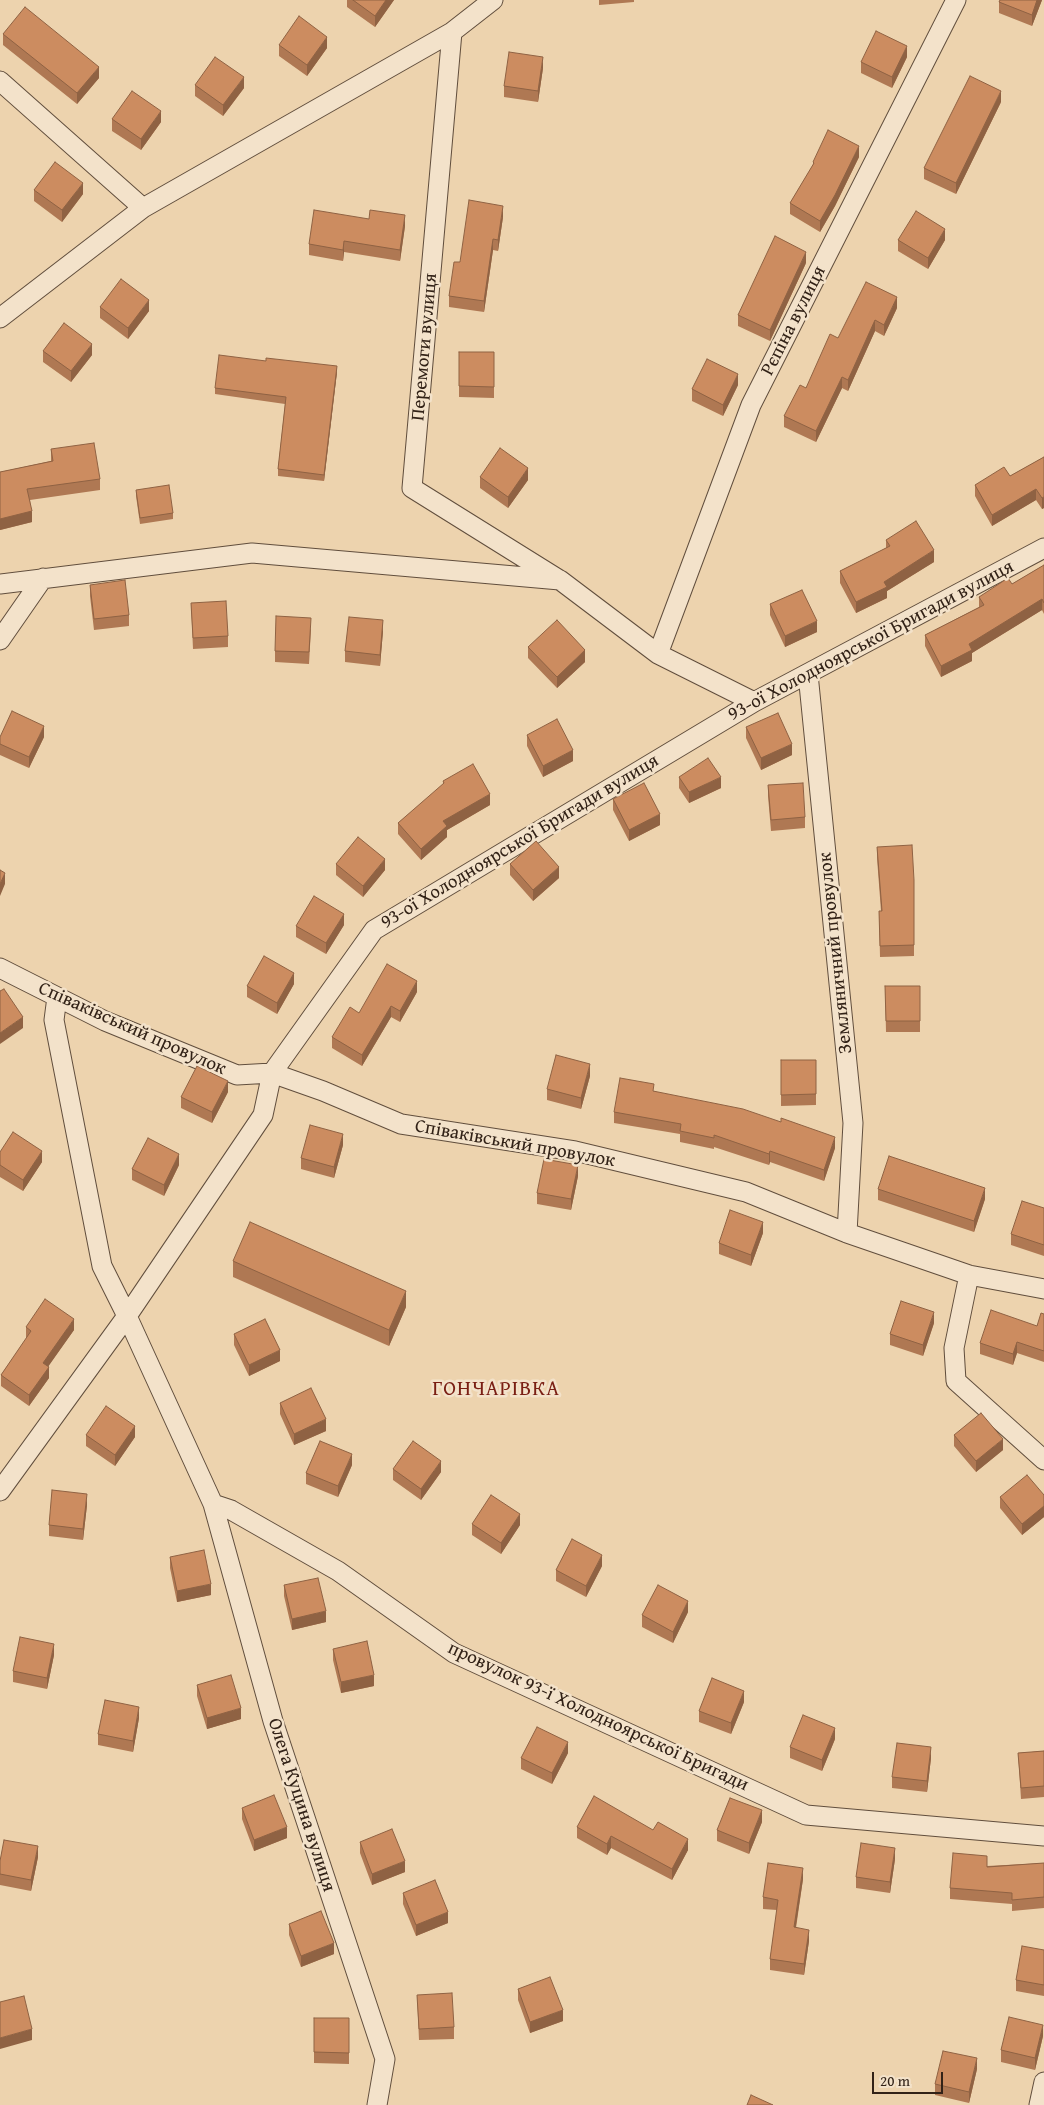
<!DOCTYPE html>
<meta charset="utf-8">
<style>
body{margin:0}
#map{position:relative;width:1044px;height:2105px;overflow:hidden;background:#edd3ae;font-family:"Gentium Book Plus",serif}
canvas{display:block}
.scale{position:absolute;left:872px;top:2072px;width:71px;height:22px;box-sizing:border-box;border:2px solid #322217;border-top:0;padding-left:6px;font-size:15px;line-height:18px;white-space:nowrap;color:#322217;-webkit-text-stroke:4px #f3e2ca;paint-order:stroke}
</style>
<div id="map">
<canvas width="1044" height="2105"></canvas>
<div class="scale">20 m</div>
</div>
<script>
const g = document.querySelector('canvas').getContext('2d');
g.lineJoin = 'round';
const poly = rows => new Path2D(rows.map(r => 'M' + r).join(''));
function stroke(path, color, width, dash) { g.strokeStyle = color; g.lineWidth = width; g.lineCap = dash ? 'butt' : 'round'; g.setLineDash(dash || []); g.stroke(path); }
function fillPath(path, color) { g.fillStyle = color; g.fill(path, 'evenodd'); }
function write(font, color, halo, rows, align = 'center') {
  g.font = font + ' "Gentium Book Plus",serif'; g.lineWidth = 5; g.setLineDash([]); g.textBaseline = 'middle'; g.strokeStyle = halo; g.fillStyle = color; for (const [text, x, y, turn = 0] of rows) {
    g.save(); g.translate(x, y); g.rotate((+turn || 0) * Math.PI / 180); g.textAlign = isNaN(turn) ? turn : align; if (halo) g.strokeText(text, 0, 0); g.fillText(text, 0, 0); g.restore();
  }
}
const street = poly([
 [452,32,412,488,558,579],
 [0,81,143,208],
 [0,318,143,208,452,32,493,0],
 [1044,548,754,702,374,930,272,1073,263,1115,127,1316,213,1504,231,1510,338,1571,454,1653,806,1815,1044,1836],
 [0,584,252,553,560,580,658,654,754,702],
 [0,640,43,578],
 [658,654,751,405,956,0],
 [808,674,853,1123,847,1233],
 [0,968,105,1021,237,1075,272,1073,323,1091,401,1124,575,1151,746,1192,847,1233,969,1275,1044,1289],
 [969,1275,954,1348,956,1381,1044,1460],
 [0,1491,127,1316,102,1266,54,1020,57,997],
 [213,1504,273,1721,385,2059,377,2105],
 [1039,2105,1044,2082]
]);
const wall = poly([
 [347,0,394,0,375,27,347,7],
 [599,0,634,0,634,2,599,5],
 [1000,0,1042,0,1032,26,999,13,999,2],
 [3,34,99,78,77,104,3,45],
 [279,45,327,48,307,76,279,56],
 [907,57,892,88,861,73,861,62],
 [543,68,538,102,504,97,504,86],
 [195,85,244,88,223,116,195,96],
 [1001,102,956,194,924,179,924,168],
 [112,119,161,122,141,150,112,131],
 [859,157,835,206,820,232,790,214,790,203,813,165,813,162],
 [34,190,83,194,62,222,34,201],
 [503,217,498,251,493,250,484,312,449,307,449,296,460,262],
 [405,226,400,261,344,252,343,261,309,255,309,244],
 [898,240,945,240,928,269,898,251],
 [806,263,770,341,738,326,738,315],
 [100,307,149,311,128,339,100,318],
 [897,308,884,336,875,331,848,391,842,388,816,442,784,427,784,416,806,388,838,338],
 [43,351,92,355,71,382,43,362],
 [494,352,494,398,459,397,459,386],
 [337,372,324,481,278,476,278,469,285,404,215,394,215,388],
 [738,385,723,416,692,401,692,389],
 [51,449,100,479,100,490,30,500,32,522,0,530,0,472,51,461],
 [1044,457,1044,508,1042,509,1036,500,992,526,975,496,975,485,1010,476],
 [480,477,528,480,508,508,480,488],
 [136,490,173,513,173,519,140,524,136,496],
 [886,540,934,562,887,591,887,598,856,613,840,583,840,571,886,548],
 [1044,565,1044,614,1042,610,972,653,972,661,941,677,925,646,925,635,979,607,979,597,1012,584],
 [90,585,129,615,129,626,94,630,90,596],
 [191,603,228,636,228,647,193,649],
 [770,604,817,632,785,647,770,615],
 [311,629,309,664,275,662,275,651],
 [383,631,380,666,345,662,345,651],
 [528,647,585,662,557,688,528,658],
 [746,727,792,755,761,770,746,738],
 [527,735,573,761,543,777,527,746],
 [0,737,44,737,29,768,0,755],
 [679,777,721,788,689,803,679,788],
 [443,781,490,805,447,830,447,837,421,860,398,834,398,823,443,785],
 [768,785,805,817,805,828,771,831,768,796],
 [613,799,660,825,629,841,613,810],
 [877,847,914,880,914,956,880,957,879,911,881,911,877,858],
 [336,864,385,870,363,897,336,875],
 [510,864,559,878,533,901,510,875],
 [344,925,326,954,296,937,296,926],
 [294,984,277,1014,247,997,247,986],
 [885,986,920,986,920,1032,886,1032],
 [417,992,400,1022,391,1017,362,1066,332,1048,332,1037],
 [781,1060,816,1060,816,1105,781,1106],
 [590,1076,581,1109,547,1100,547,1089],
 [654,1091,835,1148,824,1181,770,1162,769,1165,714,1147,714,1149,680,1142,680,1134,614,1123,614,1112],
 [228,1092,212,1123,181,1108,181,1097],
 [343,1145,334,1178,301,1169,301,1158],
 [0,1152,42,1162,23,1191,0,1177],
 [179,1165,164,1196,132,1180,132,1169],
 [578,1176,571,1210,537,1204,537,1193],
 [878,1189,985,1199,974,1232,878,1200],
 [1044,1208,1044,1256,1011,1245,1011,1234],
 [763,1233,751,1266,719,1254,719,1243],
 [233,1261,406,1307,389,1346,233,1277],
 [1044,1314,1044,1362,1017,1353,1013,1365,980,1354,980,1343,1037,1326],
 [934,1323,923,1356,890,1345,890,1334],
 [26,1327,74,1330,48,1366,49,1378,29,1406,1,1386,1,1375,26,1339],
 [234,1334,280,1361,249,1376,234,1345],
 [280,1403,326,1431,294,1445,280,1414],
 [86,1435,135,1437,115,1466,86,1446],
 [954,1435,1003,1450,976,1472,954,1446],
 [352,1465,338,1497,306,1484,306,1473],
 [393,1469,441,1472,421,1500,393,1480],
 [1044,1495,1044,1517,1022,1535,1000,1508,1000,1497],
 [87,1505,83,1540,49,1536,49,1525],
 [472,1524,520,1525,501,1554,472,1535],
 [170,1557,211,1595,177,1602,170,1568],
 [602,1566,586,1597,556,1581,556,1570],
 [284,1585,326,1622,292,1630,284,1596],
 [688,1612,673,1643,642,1627,642,1615],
 [333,1649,374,1686,341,1693,333,1660],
 [54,1655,47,1689,13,1682,13,1671],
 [197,1685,241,1719,207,1729,197,1696],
 [744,1702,731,1734,699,1722,699,1711],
 [139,1718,133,1752,98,1745,98,1734],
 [835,1739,822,1771,790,1758,790,1747],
 [1044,1751,1044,1797,1021,1799,1018,1753],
 [568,1753,552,1784,521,1769,521,1758],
 [931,1758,927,1792,892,1788,892,1777],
 [242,1808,287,1838,254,1851,242,1819],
 [762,1822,749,1854,717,1841,717,1830],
 [577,1827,653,1830,688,1850,672,1880,611,1848,607,1855,577,1838],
 [360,1842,405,1872,372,1885,360,1853],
 [38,1857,31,1891,0,1885,0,1861],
 [895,1859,890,1893,856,1888,856,1877],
 [1044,1863,1044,1908,1012,1911,1012,1904,950,1899,950,1888,987,1866],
 [803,1879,796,1928,809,1941,804,1975,770,1970,770,1959,777,1910,763,1909,763,1897],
 [403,1893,448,1923,416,1936,403,1904],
 [289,1924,334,1954,301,1967,289,1935],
 [1044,1950,1044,1996,1016,1991,1016,1980],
 [518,1989,563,2021,530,2033,518,2000],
 [417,1995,454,2027,454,2039,419,2040],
 [349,2018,349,2064,314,2063,314,2052],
 [1043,2036,1035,2070,1001,2062,1001,2050],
 [977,2069,969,2103,935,2095,935,2084]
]);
const shadedWall = poly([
 [386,0,394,0,375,27,375,16],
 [1037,0,1042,0,1032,26,1032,15],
 [327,37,327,48,307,76,307,65],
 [907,46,907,57,892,88,892,77],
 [543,57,543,68,538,102,538,91],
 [99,67,99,78,77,104,77,93],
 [244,77,244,88,223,116,223,105],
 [1001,91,1001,102,956,194,956,183],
 [161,111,161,122,141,150,141,139],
 [859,146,859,157,835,206,820,232,820,221],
 [83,183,83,194,62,222,62,210],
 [503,206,503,217,498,251,498,240],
 [405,215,405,226,400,261,400,250],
 [945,229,945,240,928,269,928,258],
 [493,239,493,250,484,312,484,301],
 [344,241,344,252,343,261,343,250],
 [806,252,806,263,770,341,770,330],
 [897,297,897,308,884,336,884,325],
 [149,300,149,311,128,339,128,328],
 [875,320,875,331,848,391,848,380],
 [92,344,92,355,71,382,71,371],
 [337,366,337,372,324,481,324,475],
 [738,374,738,385,723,416,723,405],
 [842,377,842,388,816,442,816,431],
 [528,468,528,480,508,508,508,497],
 [1036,489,1036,500,992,526,992,515],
 [1044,497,1044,508,1042,509,1042,498],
 [32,511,32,522,0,530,0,519],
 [934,550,934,562,887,591,887,598,856,613,856,602,884,582],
 [1042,599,1042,610,972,653,972,661,941,677,941,666,969,644],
 [383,620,383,631,380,666,380,655],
 [817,621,817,632,785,647,785,636],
 [585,650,585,662,557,688,557,677],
 [44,726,44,737,29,768,29,757],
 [792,744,792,755,761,770,761,758],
 [573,750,573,761,543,777,543,766],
 [721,777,721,788,689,803,689,792],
 [490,794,490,805,447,830,447,837,421,860,421,849,443,821],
 [660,814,660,825,629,841,629,830],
 [385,859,385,870,363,897,363,886],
 [559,867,559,878,533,901,533,890],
 [5,873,5,884,0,896,0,884],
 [344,914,344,925,326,954,326,943],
 [294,973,294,984,277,1014,277,1003],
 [417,981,417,992,400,1022,400,1011],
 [391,1006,391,1017,362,1066,362,1055],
 [23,1017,23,1028,0,1044,0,1033],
 [590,1064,590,1076,581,1109,581,1098],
 [228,1081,228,1092,212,1123,212,1112],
 [343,1134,343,1145,334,1178,334,1167],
 [835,1137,835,1148,824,1181,824,1170],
 [42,1151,42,1162,23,1191,23,1180],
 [770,1151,770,1162,769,1165,769,1154],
 [179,1154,179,1165,164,1196,164,1185],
 [578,1165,578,1176,571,1210,571,1199],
 [985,1188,985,1199,974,1232,974,1221],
 [763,1222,763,1233,751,1266,751,1255],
 [406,1291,406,1307,389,1346,389,1330],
 [934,1312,934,1323,923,1356,923,1345],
 [74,1319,74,1330,43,1374,43,1363],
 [1017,1342,1017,1353,1013,1365,1013,1354],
 [280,1350,280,1361,249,1376,249,1365],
 [49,1367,49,1378,29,1406,29,1395],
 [326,1419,326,1431,294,1445,294,1434],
 [135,1426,135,1437,115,1466,115,1455],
 [1003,1439,1003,1450,976,1472,976,1461],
 [352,1454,352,1465,338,1497,338,1486],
 [441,1461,441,1472,421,1500,421,1489],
 [87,1494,87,1505,83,1540,83,1529],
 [1044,1506,1044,1517,1022,1535,1022,1524],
 [520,1514,520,1525,501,1554,501,1543],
 [602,1555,602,1566,586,1597,586,1586],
 [211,1584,211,1595,177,1602,177,1591],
 [688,1601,688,1612,673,1643,673,1632],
 [326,1611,326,1622,292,1630,292,1619],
 [54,1644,54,1655,47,1689,47,1678],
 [374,1675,374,1686,341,1693,341,1682],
 [744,1691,744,1702,731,1734,731,1723],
 [139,1707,139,1718,133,1752,133,1741],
 [241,1708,241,1719,207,1729,207,1718],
 [835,1728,835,1739,822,1771,822,1760],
 [568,1742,568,1753,552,1784,552,1773],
 [931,1747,931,1758,927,1792,927,1781],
 [762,1810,762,1822,749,1854,749,1843],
 [287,1827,287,1838,254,1851,254,1840],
 [611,1836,611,1848,607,1855,607,1844],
 [688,1839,688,1850,672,1880,672,1869],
 [38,1846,38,1857,31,1891,31,1880],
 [895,1848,895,1859,890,1893,890,1882],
 [405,1861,405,1872,372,1885,372,1874],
 [803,1868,803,1879,794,1938,794,1927],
 [448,1912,448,1923,416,1936,416,1925],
 [809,1930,809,1941,804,1975,804,1964],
 [334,1943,334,1954,301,1967,301,1956],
 [563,2010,563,2021,530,2033,530,2022],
 [1043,2025,1043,2036,1035,2070,1035,2058],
 [32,2029,32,2040,0,2049,0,2038],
 [977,2058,977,2069,969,2103,969,2092]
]);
const building = poly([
 [353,0,386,0,375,16,353,0],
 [1000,0,1037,0,1032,15,999,2,1000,0],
 [25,7,99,67,77,93,3,34,25,7],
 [299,16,327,37,307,65,279,45,299,16],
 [876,31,907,46,892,77,861,62,876,31],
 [509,52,543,57,538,91,504,86,509,52],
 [215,57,244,77,223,105,195,85,215,57],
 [970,76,1001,91,956,183,924,168,970,76],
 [132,91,161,111,141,139,112,119,132,91],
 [828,130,859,146,835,195,820,221,790,203,814,163,813,162,828,130],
 [55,162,83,183,62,210,34,190,55,162],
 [469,200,503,206,498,240,493,239,484,301,449,296,454,262,460,262,469,200],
 [314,210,369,219,370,210,405,215,400,250,344,241,343,250,309,244,314,210],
 [916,211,945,229,928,258,898,240,916,211],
 [775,236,806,252,770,330,738,315,775,236],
 [121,279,149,300,128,328,100,307,121,279],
 [866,282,897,297,884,325,875,320,848,380,842,377,816,431,784,416,800,385,806,388,830,334,838,338,866,282],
 [64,323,92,344,71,371,43,351,64,323],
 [459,352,494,352,494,387,459,386,459,352],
 [219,355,266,361,266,358,337,366,324,475,278,469,286,397,215,388,219,355],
 [707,359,738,374,723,405,692,389,707,359],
 [94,443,100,479,27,489,32,511,0,519,0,472,53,461,51,449,94,443],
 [500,448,528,468,508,497,480,477,500,448],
 [1044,457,1044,497,1042,498,1036,489,992,515,975,485,1004,467,1010,476,1044,457],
 [169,485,173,513,140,518,136,490,169,485],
 [916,521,934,550,884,582,887,587,856,602,840,571,890,546,886,540,916,521],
 [1044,565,1044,603,1042,599,969,644,972,650,941,666,925,635,984,605,979,597,1008,578,1012,584,1044,565],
 [125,580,129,615,94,619,90,585,125,580],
 [802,590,817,621,785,636,770,604,802,590],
 [226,601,228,636,193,638,191,603,226,601],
 [276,616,311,618,309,652,275,651,276,616],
 [349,617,383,620,380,655,345,651,349,617],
 [557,620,585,650,557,677,528,647,557,620],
 [12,711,44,726,29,757,0,744,0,737,12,711],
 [778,713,792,744,761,758,746,727,778,713],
 [557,719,573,750,543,766,527,735,557,719],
 [708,758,721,777,689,792,679,777,708,758],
 [473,764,490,794,443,821,447,826,421,849,398,823,444,783,443,781,473,764],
 [644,783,660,814,629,830,613,799,644,783],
 [803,783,805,817,771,820,768,785,803,783],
 [358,837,385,859,363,886,336,864,358,837],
 [536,841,559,867,533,890,510,864,536,841],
 [912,845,914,880,914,945,880,946,879,911,882,911,877,847,912,845],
 [0,870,5,873,0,884,0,870],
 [314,896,344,914,326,943,296,926,314,896],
 [264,956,294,973,277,1003,247,986,264,956],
 [387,964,417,981,400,1011,391,1006,362,1055,332,1037,350,1007,359,1013,387,964],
 [885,986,920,986,920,1021,886,1021,885,986],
 [4,989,23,1017,0,1033,0,991,4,989],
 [556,1055,590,1064,581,1098,547,1089,556,1055],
 [781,1060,816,1060,816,1094,781,1095,781,1060],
 [197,1066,228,1081,212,1112,181,1097,197,1066],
 [620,1078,654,1084,653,1091,743,1109,781,1122,781,1118,835,1137,824,1170,770,1151,769,1154,714,1135,714,1138,680,1131,681,1124,614,1112,620,1078],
 [310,1125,343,1134,334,1167,301,1158,310,1125],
 [13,1132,42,1151,23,1180,0,1165,0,1152,13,1132],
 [148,1138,179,1154,164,1185,132,1169,148,1138],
 [889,1156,985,1188,974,1221,878,1189,889,1156],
 [544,1159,578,1165,571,1199,537,1193,544,1159],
 [1022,1201,1044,1208,1044,1245,1011,1234,1022,1201],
 [730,1210,763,1222,751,1255,719,1243,730,1210],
 [250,1222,406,1291,389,1330,233,1261,250,1222],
 [45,1299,74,1319,43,1363,49,1367,29,1395,1,1375,31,1331,26,1327,45,1299],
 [901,1301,934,1312,923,1345,890,1334,901,1301],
 [991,1310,1037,1326,1041,1313,1044,1314,1044,1351,1017,1342,1013,1354,980,1343,991,1310],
 [265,1319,280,1350,249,1365,234,1334,265,1319],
 [311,1388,326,1419,294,1434,280,1403,311,1388],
 [106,1406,135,1426,115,1455,86,1435,106,1406],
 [981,1413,1003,1439,976,1461,954,1435,981,1413],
 [320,1441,352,1454,338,1486,306,1473,320,1441],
 [413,1441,441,1461,421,1489,393,1469,413,1441],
 [1027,1475,1044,1495,1044,1506,1022,1524,1000,1497,1027,1475],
 [52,1490,87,1494,83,1529,49,1525,52,1490],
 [491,1495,520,1514,501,1543,472,1524,491,1495],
 [572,1539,602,1555,586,1586,556,1570,572,1539],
 [204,1550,211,1584,177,1591,170,1557,204,1550],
 [318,1578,326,1611,292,1619,284,1585,318,1578],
 [658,1585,688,1601,673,1632,642,1615,658,1585],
 [20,1637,54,1644,47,1678,13,1671,20,1637],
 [367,1641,374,1675,341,1682,333,1649,367,1641],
 [231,1675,241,1708,207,1718,197,1685,231,1675],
 [712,1678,744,1691,731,1723,699,1711,712,1678],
 [105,1700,139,1707,133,1741,98,1734,105,1700],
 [803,1715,835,1728,822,1760,790,1747,803,1715],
 [537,1727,568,1742,552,1773,521,1758,537,1727],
 [897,1743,931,1747,927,1781,892,1777,897,1743],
 [1044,1751,1044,1786,1021,1788,1018,1753,1044,1751],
 [274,1795,287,1827,254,1840,242,1808,274,1795],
 [594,1796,653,1830,658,1822,688,1839,672,1869,611,1836,607,1844,577,1827,594,1796],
 [730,1798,762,1810,749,1843,717,1830,730,1798],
 [392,1829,405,1861,372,1874,360,1842,392,1829],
 [4,1840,38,1846,31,1880,0,1874,0,1861,4,1840],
 [861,1843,895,1848,890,1882,856,1877,861,1843],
 [953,1853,987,1856,987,1867,1044,1863,1044,1897,1012,1900,1012,1893,950,1888,953,1853],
 [768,1863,803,1868,794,1927,809,1930,804,1964,770,1959,778,1900,763,1897,768,1863],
 [435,1880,448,1912,416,1925,403,1893,435,1880],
 [321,1911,334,1943,301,1956,289,1924,321,1911],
 [1022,1946,1044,1950,1044,1985,1016,1980,1022,1946],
 [550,1977,563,2010,530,2022,518,1989,550,1977],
 [452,1993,454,2027,419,2029,417,1995,452,1993],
 [24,1996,32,2029,0,2038,0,2002,24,1996],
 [1009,2017,1043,2025,1035,2058,1001,2050,1009,2017],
 [314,2018,349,2018,349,2053,314,2052,314,2018],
 [943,2051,977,2058,969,2092,935,2084,943,2051],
 [751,2095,773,2105,747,2105,751,2095]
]);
const streetNames = [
 ["Рєпіна вулиця",794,321,-63],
 ["Перемоги вулиця",425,347,-85],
 ["93-ої Холодноярської Бригади вулиця",871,641,-28],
 ["93-ої Холодноярської Бригади вулиця",520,842,-31],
 ["Земляничний провулок",836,953,-96],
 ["Співаківський провулок",132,1029,24],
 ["Співаківський провулок",515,1144,10],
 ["провулок 93-ї Холодноярської Бригади",598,1717,25],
 ["Олега Куцина вулиця",301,1805,72]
];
const quarterNames = [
 ["ГОНЧАРІВКА",496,1390]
];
stroke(street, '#614e3d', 21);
stroke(street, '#f3e2ca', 19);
fillPath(wall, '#af7853');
fillPath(shadedWall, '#8f6243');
fillPath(building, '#cc8c60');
stroke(building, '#8f6243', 1);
write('19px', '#322217', '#f3e2ca', streetNames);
g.letterSpacing = '1px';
write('21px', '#7a1f14', '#f3e2ca', quarterNames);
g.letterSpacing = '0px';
</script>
